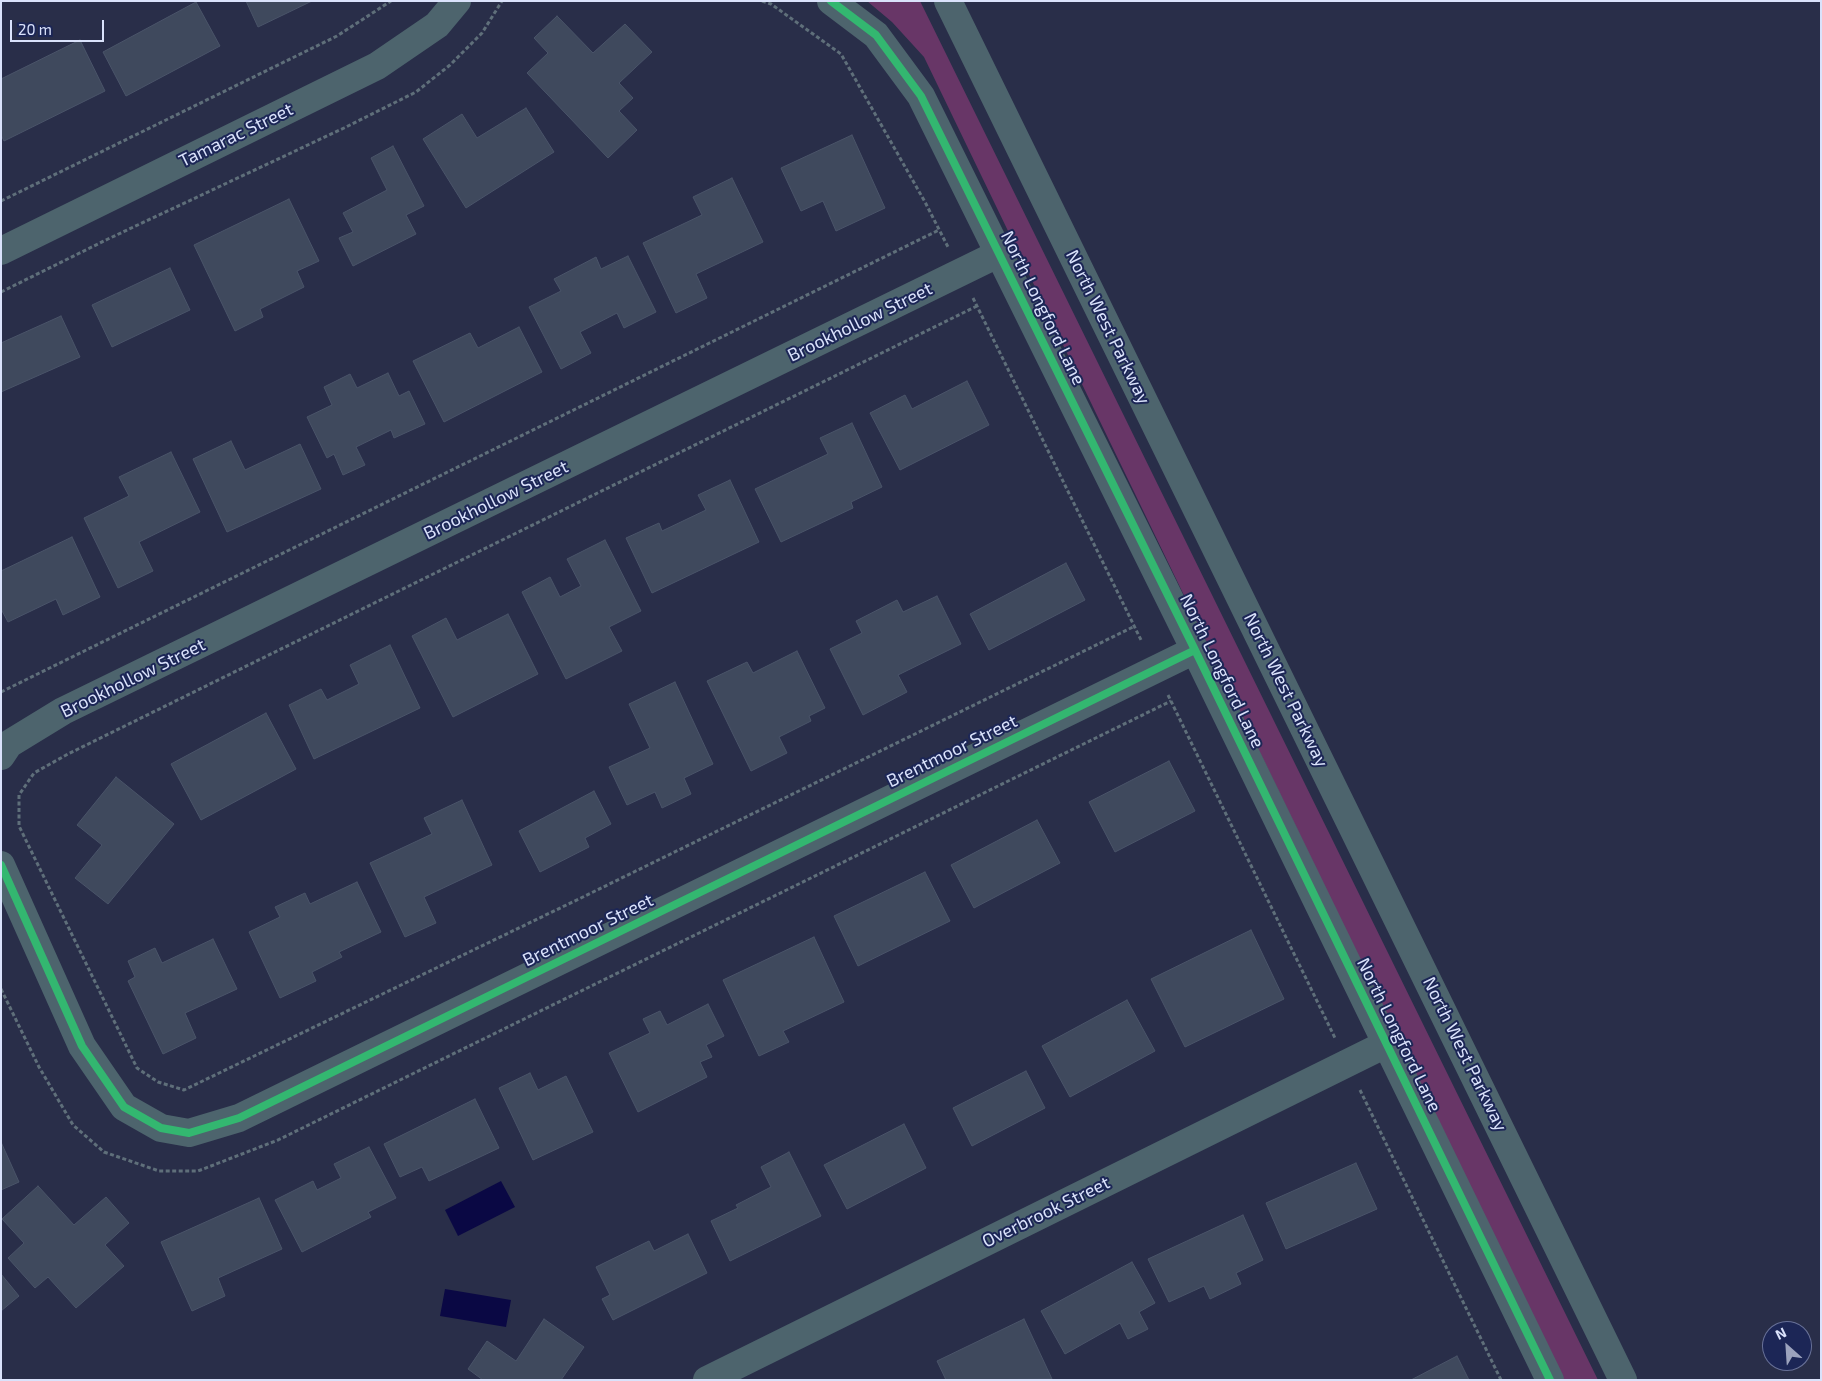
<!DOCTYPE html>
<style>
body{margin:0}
#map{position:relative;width:1822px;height:1381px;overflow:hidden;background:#292e49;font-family:"Exo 2",sans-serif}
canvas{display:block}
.frame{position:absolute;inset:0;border:2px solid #dae2fb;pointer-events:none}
.north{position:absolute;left:1762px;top:1321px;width:50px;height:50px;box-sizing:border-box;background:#1c2656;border:1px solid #687198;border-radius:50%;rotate:334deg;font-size:14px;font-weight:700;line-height:20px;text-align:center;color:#dae2fb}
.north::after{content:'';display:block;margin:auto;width:18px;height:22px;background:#9ca3bd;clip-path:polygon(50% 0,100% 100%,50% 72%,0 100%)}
.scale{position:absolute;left:10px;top:20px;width:94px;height:22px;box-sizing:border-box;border:2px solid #dae2fb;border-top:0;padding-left:6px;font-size:15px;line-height:18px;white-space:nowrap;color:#dae2fb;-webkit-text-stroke:4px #1c2656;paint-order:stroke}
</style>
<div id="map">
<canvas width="1822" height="1381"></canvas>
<div class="frame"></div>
<div class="north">N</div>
<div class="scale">20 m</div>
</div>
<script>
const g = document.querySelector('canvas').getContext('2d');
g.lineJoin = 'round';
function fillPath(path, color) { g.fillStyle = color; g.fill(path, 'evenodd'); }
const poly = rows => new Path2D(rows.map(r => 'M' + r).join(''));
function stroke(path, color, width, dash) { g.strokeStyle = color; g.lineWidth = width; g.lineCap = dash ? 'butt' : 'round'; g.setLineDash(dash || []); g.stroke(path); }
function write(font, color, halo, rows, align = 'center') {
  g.font = font + ' "Exo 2",sans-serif'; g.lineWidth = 4; g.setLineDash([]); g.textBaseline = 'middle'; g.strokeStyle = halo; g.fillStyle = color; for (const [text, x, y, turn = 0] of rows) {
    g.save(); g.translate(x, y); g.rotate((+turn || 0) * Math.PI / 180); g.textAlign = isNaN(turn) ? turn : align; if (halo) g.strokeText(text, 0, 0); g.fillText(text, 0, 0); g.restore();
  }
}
const forest = poly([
 [867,1,920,1,1598,1380,1563,1380,924,57,892,22]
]);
const water = poly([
 [501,1181,515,1207,458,1236,445,1210],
 [445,1289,511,1300,506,1327,440,1316]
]);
const building = poly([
 [246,1,312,1,258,27,246,1],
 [196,2,220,46,126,96,103,52,196,2],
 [557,16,593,53,625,24,652,52,619,83,633,98,619,111,637,130,608,158,527,73,548,53,534,38,557,16],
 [80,40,105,91,4,141,1,135,1,79,80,40],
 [526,108,554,152,466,208,423,139,462,114,477,138,526,108],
 [852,135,885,208,836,231,823,201,801,211,781,168,852,135],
 [393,146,424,206,406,215,416,234,353,266,339,238,353,232,343,213,387,190,371,158,393,146],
 [732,178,763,242,696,274,707,298,676,313,643,243,702,215,693,197,732,178],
 [289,199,319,261,297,271,304,287,260,309,263,317,235,331,194,245,289,199],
 [628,256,656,312,624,328,617,313,580,332,591,353,561,369,529,307,561,291,554,279,596,257,601,269,628,256],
 [170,268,190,310,112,347,92,305,170,268],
 [61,316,80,357,1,392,1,343,61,316],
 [519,327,542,372,444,422,413,361,470,333,478,348,519,327],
 [388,373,399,396,409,391,425,424,394,438,391,430,356,447,365,465,343,475,334,454,327,458,307,417,332,405,324,387,350,374,357,388,388,373],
 [967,381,989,425,900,470,870,413,905,395,912,409,967,381],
 [852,423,882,487,851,502,853,508,781,542,755,489,828,454,820,438,852,423],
 [231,441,245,470,300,444,321,489,227,532,193,459,231,441],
 [171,452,200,512,139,542,153,571,118,588,84,518,129,496,119,477,171,452],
 [730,480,759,542,652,593,626,538,659,523,662,531,706,510,698,495,730,480],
 [72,537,100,597,63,615,56,599,8,622,1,609,1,571,72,537],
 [605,540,641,611,609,627,622,651,566,679,522,592,550,577,560,597,581,586,567,559,605,540],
 [1066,563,1085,600,989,650,970,614,1066,563],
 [937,596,961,644,898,675,907,692,863,715,830,649,862,633,856,621,897,600,903,612,937,596],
 [508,614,538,674,453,717,412,636,446,618,457,640,508,614],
 [390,645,420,708,314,759,289,705,321,689,327,700,359,684,350,665,390,645],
 [797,651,825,708,809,716,811,721,779,737,787,753,751,771,707,681,747,662,753,673,797,651],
 [675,682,713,764,684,778,691,794,662,808,655,792,627,805,609,767,650,748,629,704,675,682],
 [266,713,296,769,201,820,171,764,266,713],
 [1169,761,1195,811,1115,852,1089,802,1169,761],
 [116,777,174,824,108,904,75,878,102,845,77,825,116,777],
 [594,791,611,824,585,838,589,847,540,872,519,831,594,791],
 [462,800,492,865,424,897,436,923,405,937,370,863,432,834,424,818,462,800],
 [1037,820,1060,863,974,908,951,865,1037,820],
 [925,872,950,921,858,966,834,916,925,872],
 [357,882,381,932,339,952,342,957,312,972,316,981,280,998,249,932,280,917,275,907,305,893,310,904,357,882],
 [1251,930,1284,999,1185,1047,1151,979,1251,930],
 [814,937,844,1002,783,1031,789,1042,759,1056,723,980,814,937],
 [213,939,237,989,185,1013,196,1038,163,1054,128,981,135,977,128,961,155,948,162,963,213,939],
 [1127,1000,1155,1051,1070,1097,1042,1046,1127,1000],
 [708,1004,724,1036,706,1045,712,1057,700,1062,707,1077,638,1112,609,1053,650,1033,643,1019,660,1011,667,1025,708,1004],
 [1026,1071,1045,1108,972,1146,953,1108,1026,1071],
 [530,1073,538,1090,566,1076,593,1132,533,1160,499,1088,530,1073],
 [475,1099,499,1148,429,1181,422,1167,400,1177,384,1144,475,1099],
 [904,1124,926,1168,847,1209,824,1165,904,1124],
 [1,1142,19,1182,1,1190,1,1142],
 [369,1147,396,1198,368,1212,371,1217,302,1252,275,1200,313,1181,317,1190,341,1178,334,1164,369,1147],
 [789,1152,821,1216,730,1261,711,1221,738,1208,736,1205,771,1187,761,1167,789,1152],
 [1356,1163,1377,1209,1286,1249,1266,1203,1356,1163],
 [38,1186,74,1225,106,1197,129,1223,105,1245,124,1266,76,1308,48,1277,35,1288,8,1258,24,1243,2,1219,38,1186],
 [259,1198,282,1249,218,1278,225,1296,192,1311,161,1242,259,1198],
 [1243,1215,1263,1260,1236,1273,1241,1284,1210,1299,1204,1286,1169,1302,1148,1259,1243,1215],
 [688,1234,707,1273,613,1320,602,1299,610,1295,596,1267,649,1241,654,1251,688,1234],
 [1132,1262,1155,1303,1139,1312,1148,1329,1128,1339,1120,1323,1065,1354,1041,1311,1132,1262],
 [1,1274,19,1296,1,1311,1,1274],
 [544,1319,584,1347,561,1380,483,1380,468,1369,487,1341,516,1361,544,1319],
 [1024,1319,1052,1379,946,1380,937,1361,1024,1319],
 [1457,1356,1469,1380,1411,1380,1457,1356]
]);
const path = poly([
 [762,1,771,4,841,54,925,202,948,247],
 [1,201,337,36,391,1],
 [1,292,108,239,344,128,416,92,450,65,482,33,502,1],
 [973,298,1142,642],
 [977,306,68,754,34,773,19,795,19,826,137,1068,158,1082,184,1090,585,896,1135,626],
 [1,692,939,230],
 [1168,695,1335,1038],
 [1,989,39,1067,73,1125,104,1152,159,1171,198,1171,278,1140,1171,701],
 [1360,1090,1501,1380]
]);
const street = poly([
 [831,1,876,35,921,96,1195,650,1550,1380],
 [948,1,1623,1380],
 [1,251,377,66,437,25,457,1],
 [1,756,9,744,63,711,1000,253],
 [1,865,82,1046,124,1107,161,1128,189,1133,239,1118,1195,650],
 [707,1380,1386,1044]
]);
const cycleway = poly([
 [831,1,876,35,921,96,1195,650,1550,1380],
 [1,865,82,1046,124,1107,161,1128,189,1133,239,1118,1195,650]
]);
const streetNames = [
 ["Tamarac Street",236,135,-26],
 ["North Longford Lane",1043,308,64],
 ["Brookhollow Street",860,322,-26],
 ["North West Parkway",1108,327,64],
 ["Brookhollow Street",496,500,-26],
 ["North Longford Lane",1222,671,64],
 ["Brookhollow Street",133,678,-26],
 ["North West Parkway",1286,690,64],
 ["Brentmoor Street",952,751,-26],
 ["Brentmoor Street",588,930,-26],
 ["North Longford Lane",1399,1035,64],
 ["North West Parkway",1465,1054,64],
 ["Overbrook Street",1046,1212,-26]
];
fillPath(forest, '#683667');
fillPath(water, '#0a0844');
fillPath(building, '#3f495d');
stroke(building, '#4a5469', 1);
stroke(path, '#5f6f7a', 3, [4, 2.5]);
stroke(street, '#4d646d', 28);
stroke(cycleway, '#33b770', 8);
write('18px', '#dae2fb', '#1c2656', streetNames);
</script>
